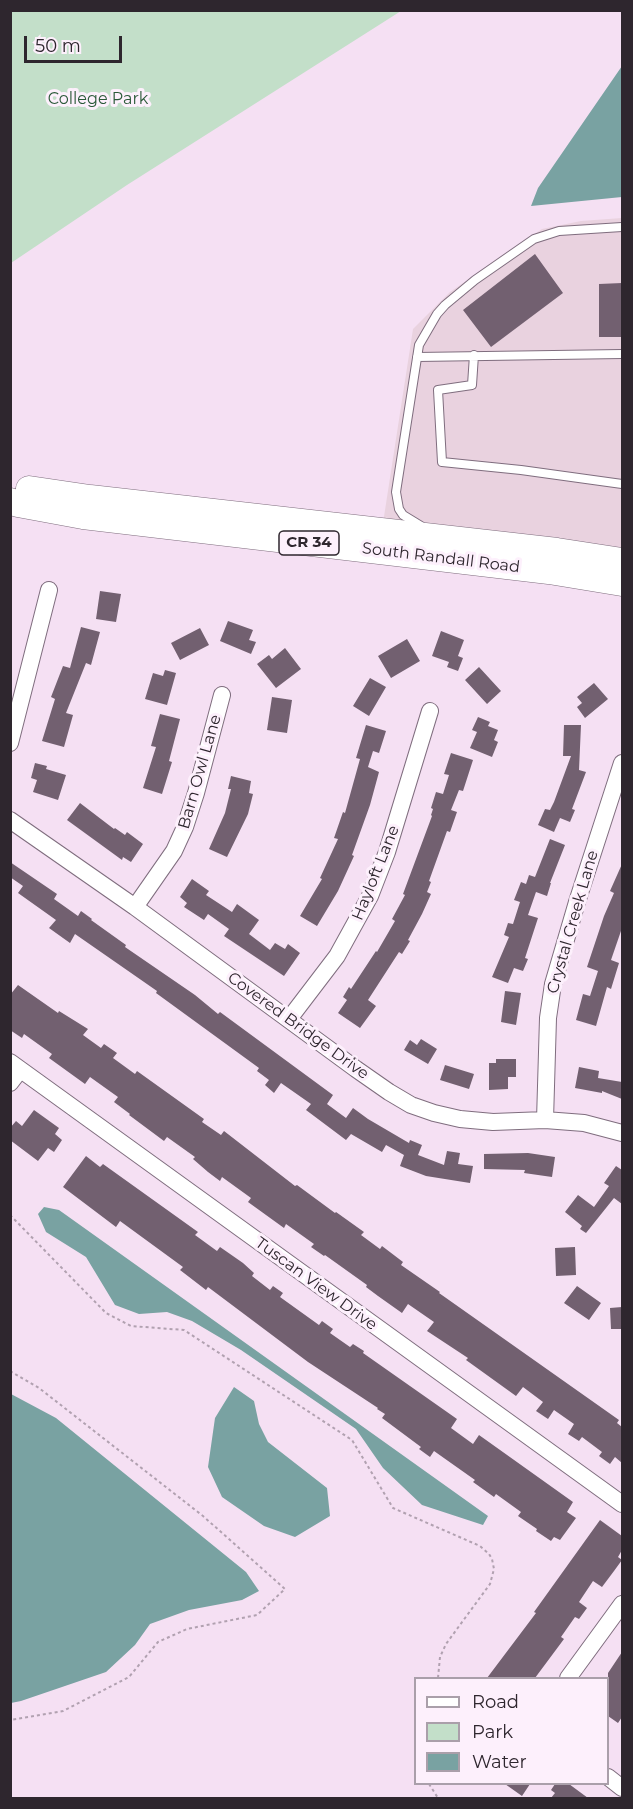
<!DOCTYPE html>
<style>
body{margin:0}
#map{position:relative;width:633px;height:1809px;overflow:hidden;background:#f5e0f3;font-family:Montserrat,sans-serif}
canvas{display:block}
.frame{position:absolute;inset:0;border:12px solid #2e262e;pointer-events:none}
.legend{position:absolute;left:414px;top:1677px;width:195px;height:108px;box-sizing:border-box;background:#fdf0fc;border:2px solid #aa9faa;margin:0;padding:8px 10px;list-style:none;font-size:18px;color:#2e262e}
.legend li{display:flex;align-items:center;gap:12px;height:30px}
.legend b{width:30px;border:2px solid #aa9faa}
.scale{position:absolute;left:24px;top:36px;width:98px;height:27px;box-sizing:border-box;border:3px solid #2e262e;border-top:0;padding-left:8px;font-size:18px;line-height:21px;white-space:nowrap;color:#2e262e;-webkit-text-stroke:4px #fdf0fc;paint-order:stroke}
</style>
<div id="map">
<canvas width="633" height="1809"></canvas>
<div class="frame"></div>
<ul class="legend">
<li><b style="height:8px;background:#fff"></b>Road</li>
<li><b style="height:16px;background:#c3dfc9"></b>Park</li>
<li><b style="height:16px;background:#79a2a2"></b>Water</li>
</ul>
<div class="scale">50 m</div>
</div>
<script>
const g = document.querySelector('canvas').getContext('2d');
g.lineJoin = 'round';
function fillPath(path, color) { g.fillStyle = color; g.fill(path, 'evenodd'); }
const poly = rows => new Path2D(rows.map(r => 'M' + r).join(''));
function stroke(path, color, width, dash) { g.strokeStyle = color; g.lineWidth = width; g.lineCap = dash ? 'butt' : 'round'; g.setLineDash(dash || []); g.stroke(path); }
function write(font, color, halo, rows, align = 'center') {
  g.font = font + ' Montserrat,sans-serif'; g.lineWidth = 6; g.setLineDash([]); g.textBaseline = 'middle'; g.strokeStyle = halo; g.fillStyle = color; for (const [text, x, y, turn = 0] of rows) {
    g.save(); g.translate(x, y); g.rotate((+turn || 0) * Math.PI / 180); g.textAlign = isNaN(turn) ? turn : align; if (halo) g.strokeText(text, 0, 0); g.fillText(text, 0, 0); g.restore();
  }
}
const commercial = poly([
 [622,218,622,552,383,523,413,329,450,292,542,229,581,221]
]);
const green = poly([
 [11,10,401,10,401,11,127,185,11,263]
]);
const water = poly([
 [622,66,622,197,531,206,538,188],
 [44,1207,59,1210,488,1516,483,1525,422,1505,383,1468,356,1429,241,1350,192,1321,167,1312,139,1314,115,1305,86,1257,46,1232,38,1214],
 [234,1387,254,1401,259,1424,268,1442,327,1488,330,1516,295,1537,264,1526,222,1497,208,1467,215,1418],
 [11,1394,56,1418,246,1572,259,1591,242,1600,189,1610,150,1624,135,1645,106,1672,21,1701,11,1703]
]);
const building = poly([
 [535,254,563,293,491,347,463,310],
 [622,283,622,337,599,337,599,284],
 [100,591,121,594,116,622,96,619],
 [228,621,253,630,249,640,256,642,251,654,220,641],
 [81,627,100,632,91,665,86,663,66,713,73,715,64,747,42,741,55,699,51,697,63,666,70,668],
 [200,628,209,645,180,660,171,643],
 [441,631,464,640,458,656,463,658,458,671,447,667,449,662,432,656],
 [407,639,420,661,391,678,378,656],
 [285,648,301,669,276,688,257,664,269,655,272,659],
 [479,667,501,691,487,704,465,680],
 [165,670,176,673,167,705,145,699,153,673,163,676],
 [370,678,386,687,369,716,353,706],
 [594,683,608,699,585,718,577,707,582,703,577,697],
 [272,697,292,700,287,733,267,730],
 [160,714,180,719,169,761,172,762,162,794,143,788,156,747,151,746],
 [478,717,490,722,488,726,498,730,494,740,498,742,492,757,470,748,477,732,472,730],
 [366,725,386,731,379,753,373,751,368,767,379,772,370,805,352,855,354,856,338,891,317,926,300,916,322,879,320,878,338,839,334,838,343,812,345,813,360,759,356,758],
 [564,725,581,725,579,770,586,772,572,809,575,810,570,822,560,818,554,832,538,825,545,809,550,810,554,802,571,756,563,756],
 [451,753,473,760,463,791,459,790,451,810,457,812,450,832,447,831,429,881,431,882,427,892,431,894,422,914,408,940,410,941,402,954,399,952,368,1000,376,1006,360,1028,338,1013,347,1000,343,997,349,987,351,989,376,951,377,952,395,921,392,919,405,895,403,894,432,816,431,815,433,809,431,808,436,792,443,794,449,775,444,774],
 [35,763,47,766,46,769,66,775,58,800,33,792,37,780,31,778],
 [231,776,251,781,249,793,253,794,248,814,227,857,209,849,225,813,231,789,228,789],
 [80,803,114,829,115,828,125,835,127,832,143,844,131,862,123,857,122,860,67,820],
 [550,839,565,845,550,883,551,883,547,896,536,892,528,915,538,918,525,958,528,959,523,971,514,968,508,983,492,977,509,937,504,935,508,923,513,924,520,902,514,900,521,882,526,884,529,875,535,877],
 [10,862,57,894,54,899,78,916,81,911,92,919,91,920,126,945,125,947,195,995,218,1014,220,1012,333,1095,327,1104,346,1118,353,1108,368,1119,409,1143,410,1140,422,1145,418,1155,444,1165,447,1151,460,1153,458,1164,473,1166,470,1183,426,1176,400,1166,404,1155,386,1145,382,1152,351,1134,346,1140,306,1110,311,1104,281,1083,274,1093,265,1085,269,1080,257,1071,259,1068,156,993,157,991,75,934,70,943,49,928,56,920,18,893,23,886,10,877],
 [622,864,622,928,611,960,619,963,611,989,607,987,596,1026,576,1020,583,994,590,996,598,971,587,967,604,916,614,893,610,891],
 [192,879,209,891,206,895,232,912,237,904,259,920,249,934,270,950,275,943,285,949,288,944,300,953,284,976,224,936,229,929,208,914,204,920,184,907,187,903,180,897],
 [18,985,58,1013,59,1011,88,1029,83,1035,101,1048,104,1044,117,1053,113,1058,135,1074,137,1071,204,1119,202,1122,221,1135,224,1131,295,1186,297,1185,335,1213,336,1212,364,1232,361,1235,380,1249,382,1246,403,1262,401,1265,440,1292,439,1293,619,1420,617,1423,622,1427,622,1463,615,1457,610,1464,599,1456,602,1452,582,1437,579,1441,568,1434,574,1424,554,1410,548,1419,536,1411,543,1402,523,1387,516,1396,466,1360,468,1358,427,1331,434,1322,408,1304,402,1313,378,1296,366,1287,367,1285,325,1255,324,1256,311,1247,314,1244,286,1224,284,1228,248,1202,251,1198,222,1177,220,1181,208,1172,193,1159,195,1157,167,1137,164,1141,129,1115,130,1114,114,1102,118,1097,90,1077,85,1084,49,1058,52,1054,24,1034,22,1038,10,1030,10,995],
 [505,991,521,993,516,1025,501,1022],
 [421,1039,437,1049,428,1064,404,1050,410,1040,417,1045],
 [496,1059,516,1059,516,1077,508,1077,508,1089,489,1090,489,1063,496,1063],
 [445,1065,474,1074,469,1089,440,1080],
 [579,1067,599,1071,598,1078,622,1082,622,1099,602,1091,602,1093,575,1088],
 [34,1110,59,1128,55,1134,62,1140,54,1152,48,1148,38,1161,10,1140,10,1128,16,1121,22,1126],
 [528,1153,555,1157,552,1177,524,1173,525,1170,484,1169,484,1154],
 [86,1156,100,1167,103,1164,198,1232,195,1235,217,1251,220,1247,243,1263,254,1273,252,1276,270,1290,273,1286,283,1293,280,1297,319,1325,322,1321,333,1329,330,1333,350,1347,353,1344,364,1351,363,1353,457,1419,451,1428,473,1444,479,1435,573,1502,567,1512,576,1518,560,1540,554,1537,551,1541,536,1531,537,1529,518,1516,521,1512,496,1494,494,1497,473,1482,475,1480,434,1451,430,1457,419,1449,421,1447,382,1418,385,1414,377,1409,378,1408,308,1362,208,1287,206,1290,180,1270,183,1267,120,1221,116,1227,63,1187],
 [616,1166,622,1170,622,1204,614,1198,586,1233,580,1229,582,1226,565,1212,578,1195,594,1207,609,1186,604,1183],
 [575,1247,576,1275,556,1276,555,1248],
 [577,1286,601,1303,589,1320,564,1303],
 [622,1307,622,1329,611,1329,610,1308],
 [600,1520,622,1536,622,1550,618,1557,622,1560,614,1571,602,1587,593,1581,579,1602,587,1608,579,1619,575,1617,561,1637,564,1639,535,1678,487,1678,536,1613,534,1612],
 [622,1652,622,1717,618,1723,608,1716,608,1673],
 [505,1784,530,1784,522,1796],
 [555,1784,569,1784,588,1798,551,1798,555,1793,551,1790]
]);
const path = poly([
 [10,1215,106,1313,131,1326,184,1330,352,1440,393,1508,480,1546,489,1554,492,1559,494,1569,490,1584,446,1644,440,1657,438,1678],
 [10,1371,39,1388,203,1516,285,1589,257,1615,187,1629,158,1642,129,1677,63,1711,10,1720],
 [429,1784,438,1798]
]);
const service = poly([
 [474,355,472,385,438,390,442,462,521,470,622,484],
 [417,357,622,354],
 [421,526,403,515,399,509,396,492,419,345,437,314,445,305,475,280,534,239,559,231,622,227]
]);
const minor = poly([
 [10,743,49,590],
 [10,820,135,907,356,1069,389,1092,411,1105,434,1113,460,1119,493,1122,545,1120,584,1123,622,1133],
 [135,907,174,851,185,827,196,793,222,695],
 [289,1019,337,956,370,896,387,852,430,711],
 [10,1062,622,1504],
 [10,1083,20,1070],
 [545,1120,548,1018,553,984,577,902,622,763],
 [568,1678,622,1604],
 [608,1777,622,1788]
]);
const primary = poly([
 [29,489,90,498,557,551,622,561],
 [10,501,18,504,83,516,549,571,622,583]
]);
const shields = [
 [309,543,60]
];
const shieldNames = [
 ["CR 34",309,543]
];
const parkNames = [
 ["College Park",98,99]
];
const streetNames = [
 ["South Randall Road",441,558,7],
 ["Barn Owl Lane",200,772,-74],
 ["Hayloft Lane",376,873,-68],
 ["Crystal Creek Lane",573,922,-74],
 ["Covered Bridge Drive",298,1026,36],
 ["Tuscan View Drive",316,1284,36]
];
fillPath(commercial, '#e9d2df');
fillPath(green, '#c3dfc9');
fillPath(water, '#79a2a2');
fillPath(building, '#726070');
stroke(service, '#7f6d7e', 10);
stroke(minor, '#7f6d7e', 18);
stroke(primary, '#7f6d7e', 27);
stroke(path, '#b1a1b0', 2, [3, 3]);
stroke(service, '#fff', 8);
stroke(minor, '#fff', 16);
stroke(primary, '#fff', 26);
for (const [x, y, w] of shields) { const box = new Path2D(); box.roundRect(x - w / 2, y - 12, w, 24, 4.5); g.fillStyle = '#fdf0fc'; g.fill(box); stroke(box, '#2e262e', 1.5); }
write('bold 15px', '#2e262e', null, shieldNames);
write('16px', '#2a5938', '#fdf0fc', parkNames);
write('16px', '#2e262e', '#fdf0fc', streetNames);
</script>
